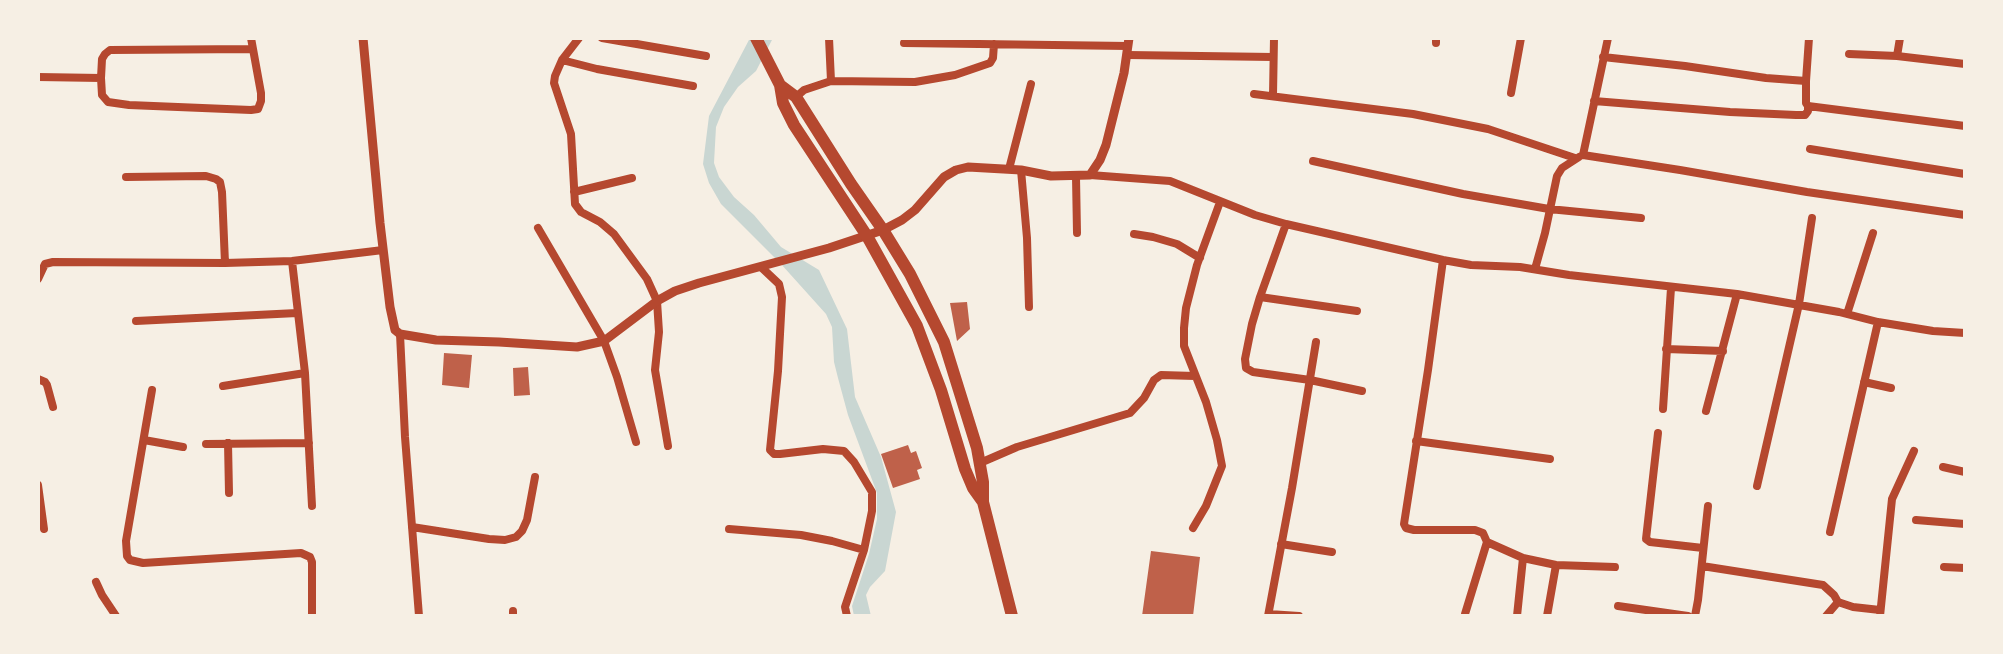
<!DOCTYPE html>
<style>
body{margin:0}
#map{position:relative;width:2003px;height:654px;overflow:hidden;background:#f6efe4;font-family:Manrope,sans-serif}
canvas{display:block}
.frame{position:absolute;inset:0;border:40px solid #f6efe4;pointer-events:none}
</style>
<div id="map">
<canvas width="2003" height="654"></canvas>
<div class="frame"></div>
</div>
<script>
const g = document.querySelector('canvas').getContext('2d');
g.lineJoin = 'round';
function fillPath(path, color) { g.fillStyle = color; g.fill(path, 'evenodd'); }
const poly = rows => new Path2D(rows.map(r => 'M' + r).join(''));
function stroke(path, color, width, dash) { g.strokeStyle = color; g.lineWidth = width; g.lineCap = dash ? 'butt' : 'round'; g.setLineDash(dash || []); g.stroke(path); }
const water = poly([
 [750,38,773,38,756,71,738,87,724,107,716,127,714,163,719,177,734,197,754,215,781,247,819,270,847,329,855,397,881,457,896,512,885,571,870,587,866,595,871,616,854,616,852,606,869,554,877,519,877,493,848,415,838,378,834,362,832,327,826,314,781,264,721,204,709,183,703,164,709,116]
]);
const building = poly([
 [967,302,970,329,957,341,950,303],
 [444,353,472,355,469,388,442,385],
 [528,367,530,395,514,396,513,368],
 [908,445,911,453,916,451,922,468,917,470,920,479,893,488,881,454],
 [1151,551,1200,557,1193,616,1142,616]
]);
const minor = poly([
 [251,38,253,49,110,50,105,54,102,59,101,78,102,95,108,102,129,105,251,110,258,109,261,101,261,93,253,49],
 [579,38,562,60,555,76,554,83,571,134,575,204,581,212,600,222,614,234,647,279,657,301,659,332,655,370,668,446],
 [602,38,706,56],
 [829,38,831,81],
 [1809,38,1806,81,1806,103,1808,106,1965,126],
 [904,43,1128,46],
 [1436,43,1436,38],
 [1849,54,1897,56,1965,64],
 [1128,55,1273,57],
 [1897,56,1900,38],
 [1603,57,1685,66,1766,78,1806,81],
 [562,60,597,69,693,86],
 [38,77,101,78],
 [1511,93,1521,38],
 [1254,94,1413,114,1488,129,1575,158],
 [1273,95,1274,38],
 [796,97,804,90,831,81,915,82,955,75,990,63,993,58,994,44],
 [1594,101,1730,112,1796,115,1805,115,1808,111,1808,106],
 [1810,149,1965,174],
 [1583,155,1680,170,1807,192,1965,215],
 [1583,155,1608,38],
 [1313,161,1463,194,1549,209,1641,218],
 [1009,169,1031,84],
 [1021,170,1027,238,1029,307],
 [1090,175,1170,181,1255,215,1286,224,1443,260,1471,265,1520,267,1569,275,1737,294,1839,312,1878,322,1933,331,1965,333],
 [126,177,206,176,216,179,220,182,222,192,225,263],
 [1076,177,1077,233],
 [574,192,632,178],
 [1286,224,1260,297,1252,324,1245,359,1246,368,1253,372,1310,380,1362,391],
 [538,228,604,341,617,377,636,442],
 [1134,234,1153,237,1177,244,1200,258],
 [1443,260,1428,370,1404,524,1406,528,1414,530,1475,530,1483,533,1487,542,1523,558,1556,565,1615,567],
 [292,261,305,373,312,506],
 [761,267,779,284,782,297,778,371,770,450,774,454,780,454,823,449,844,451,854,462,872,492,872,511,864,550,845,607,847,616],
 [1535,269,1545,233,1557,176,1562,168,1579,157],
 [38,279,45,264,53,262,225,263,292,261,383,250],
 [1260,297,1357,311],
 [1847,314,1873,233],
 [136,321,297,313],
 [400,334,405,437,419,616],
 [1666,349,1723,351],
 [38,379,45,382,47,385,53,407],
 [1864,382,1891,388],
 [223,386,305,373],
 [152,390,126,541,127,556,130,560,143,563,301,553,310,557,312,562,312,616],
 [1663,409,1671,288],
 [1706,411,1737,294],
 [1658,433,1646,539,1650,542,1703,548],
 [144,440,183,447],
 [1416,441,1550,459],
 [228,443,229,493],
 [206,444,309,443],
 [980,463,1017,447,1130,413,1144,398,1154,380,1161,375,1195,376],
 [1943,467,1965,472],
 [38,485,44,529],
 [1757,486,1799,304,1812,218],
 [1916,520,1965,524],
 [412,527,489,539,505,540,516,537,522,531,527,520,535,477],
 [1193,528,1206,506,1222,466,1217,440,1206,402,1184,346,1184,328,1186,308,1197,265,1220,202],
 [729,529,801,535,832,541,864,550],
 [1830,532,1878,322],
 [1281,544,1332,552],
 [1702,566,1823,585,1834,595,1838,602],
 [1944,567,1965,568],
 [96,582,102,595,116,616],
 [1838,602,1853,607,1880,610],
 [1618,606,1688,616],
 [1269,614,1299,616],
 [1465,614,1487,542],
 [513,616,513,611],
 [1268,616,1292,488,1316,342],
 [1517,616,1523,558],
 [1547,616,1556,565],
 [1695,616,1698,600,1708,506],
 [1826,616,1838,602],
 [1880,616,1892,499,1914,451]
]);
const tertiary = poly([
 [363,38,380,223,390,307,395,330,400,334,436,340,499,342,577,347,604,341,657,301,675,291,699,283,829,248,883,230,902,220,915,210,944,177,956,170,968,167,1021,170,1051,176,1090,175,1100,160,1106,145,1124,73,1129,38]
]);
const trunk = poly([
 [756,38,780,85,783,103,794,125,867,236,917,326,941,390,965,469,973,488,983,502],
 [780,85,796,97,851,184,883,230,910,274,944,342,977,448,983,482,983,502,1012,616]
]);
fillPath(water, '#c9d6d2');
fillPath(building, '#bf614a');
stroke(minor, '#b5482f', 8);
stroke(tertiary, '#b5482f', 9);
stroke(trunk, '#b5482f', 12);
</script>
